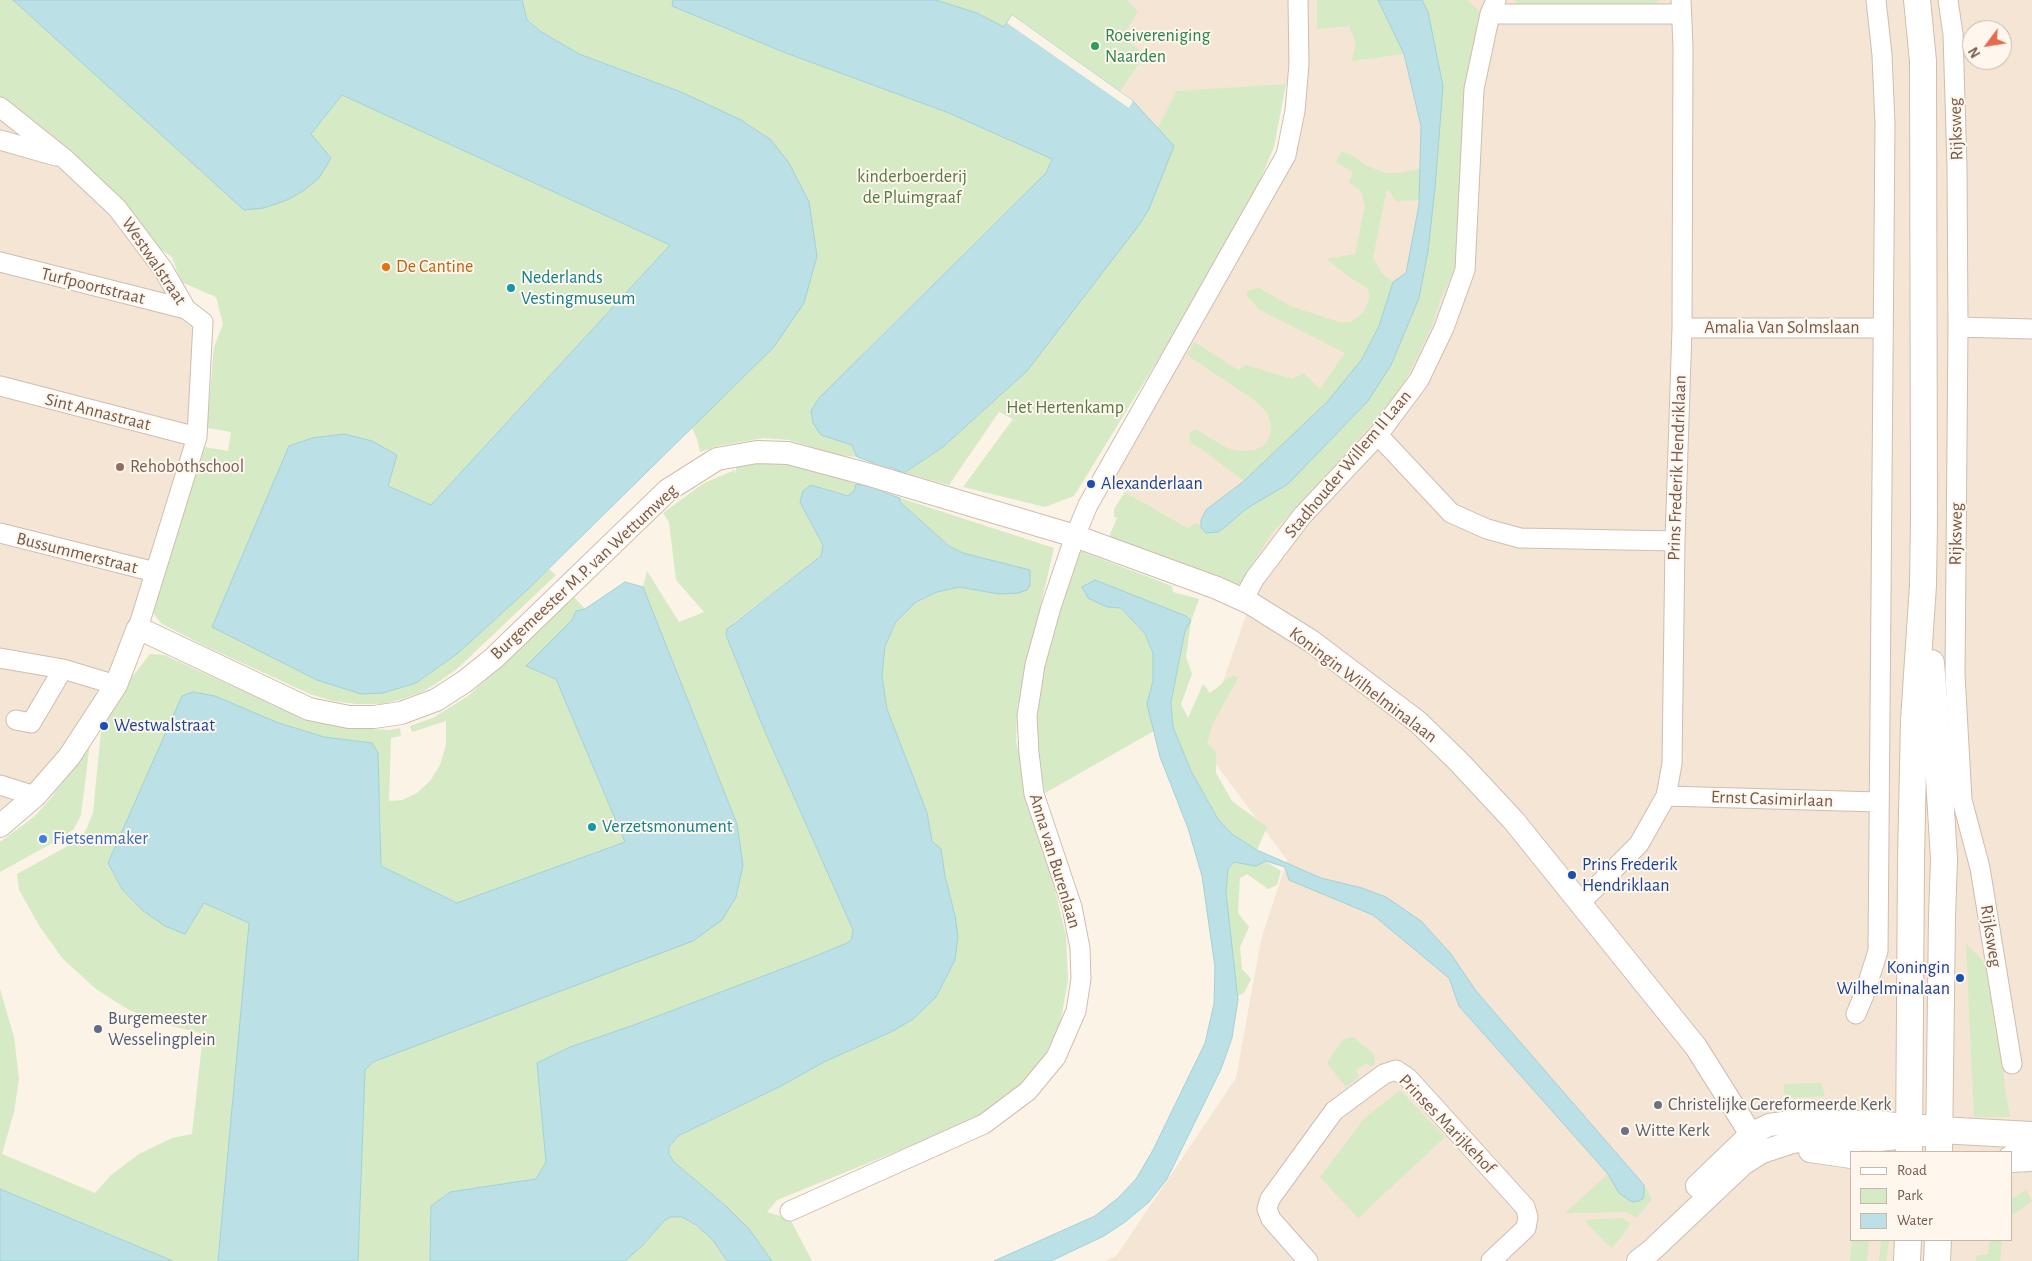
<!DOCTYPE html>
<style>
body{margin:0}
#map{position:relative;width:2032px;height:1261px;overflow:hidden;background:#fcf3e7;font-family:"Alegreya Sans",sans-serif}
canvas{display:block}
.legend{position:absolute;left:1850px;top:1151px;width:162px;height:90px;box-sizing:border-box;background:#fff7ed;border:1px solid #c8b8ac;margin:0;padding:6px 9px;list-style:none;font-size:15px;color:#76594b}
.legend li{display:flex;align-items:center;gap:10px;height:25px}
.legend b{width:25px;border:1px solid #c8b8ac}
.north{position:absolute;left:1962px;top:20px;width:50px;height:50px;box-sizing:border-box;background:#fff7ed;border:1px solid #c8b8ac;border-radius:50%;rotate:239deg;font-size:14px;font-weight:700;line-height:20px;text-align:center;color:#76594b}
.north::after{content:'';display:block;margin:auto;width:18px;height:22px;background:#e46b4e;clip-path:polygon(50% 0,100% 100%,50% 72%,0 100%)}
</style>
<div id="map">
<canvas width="2032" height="1261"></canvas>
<ul class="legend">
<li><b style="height:6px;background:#fff"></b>Road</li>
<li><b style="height:14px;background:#d5eac5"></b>Park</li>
<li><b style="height:14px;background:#bbe1e6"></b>Water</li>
</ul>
<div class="north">N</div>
</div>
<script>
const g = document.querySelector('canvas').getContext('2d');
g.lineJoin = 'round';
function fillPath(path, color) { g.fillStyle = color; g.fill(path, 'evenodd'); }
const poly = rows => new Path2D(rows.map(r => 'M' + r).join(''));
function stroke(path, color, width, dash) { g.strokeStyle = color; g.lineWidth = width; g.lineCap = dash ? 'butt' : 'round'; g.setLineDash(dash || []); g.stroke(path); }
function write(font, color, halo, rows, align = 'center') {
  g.font = font + ' "Alegreya Sans",sans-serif'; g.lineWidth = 4; g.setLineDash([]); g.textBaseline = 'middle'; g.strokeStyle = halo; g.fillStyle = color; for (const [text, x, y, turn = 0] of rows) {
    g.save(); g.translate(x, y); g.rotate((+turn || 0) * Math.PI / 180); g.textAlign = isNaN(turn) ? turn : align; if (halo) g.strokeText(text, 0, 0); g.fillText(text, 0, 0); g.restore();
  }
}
const residential = poly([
 [1128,0,2032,0,2032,1261,1106,1261,1117,1255,1236,1078,1261,940,1287,860,1201,744,1263,567,1206,533,1188,528,1125,492,1105,477,1286,155,1297,84,1176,91,1157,129,1133,101,1120,92,1146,55,1122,38,1138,12],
 [1972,30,2002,30,2002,60,1972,60],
 [1851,1152,2011,1152,2011,1240,1851,1240],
 [0,108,65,160,203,323,197,438,116,685,0,827]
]);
const green = poly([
 [0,0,13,0,44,28,311,134,342,95,670,245,431,505,388,486,372,441,383,693,416,683,457,654,549,569,556,575,457,669,437,683,422,692,399,700,382,704,356,704,333,701,310,694,203,645,162,624,153,613,153,597,205,447,228,451,231,432,207,428,214,347,223,324,216,297,181,282,172,257,156,246,0,100],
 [522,0,673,0,672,6,786,53,949,113,1052,158,1046,173,864,353,821,435,853,445,857,457,837,455,789,440,764,438,718,446,700,452,697,439,692,428,773,348,681,92,579,54,540,31,527,20],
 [936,0,1128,0,1138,12,1122,38,1146,54,1120,92,1013,16,1004,28,977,13],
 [1317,0,1378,0,1404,54,1352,61,1356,43,1349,26,1317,29],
 [1422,0,1467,0,1480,12,1465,115,1459,259,1440,300,1432,326,1406,379,1386,409,1271,534,1240,584,1230,587,1109,537,1117,518,1114,517,1114,509,1125,492,1188,528,1195,523,1201,525,1201,528,1218,532,1225,527,1246,509,1288,484,1391,365,1419,298,1428,251,1428,12],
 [1514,0,1660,0,1648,8,1521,7],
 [1286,84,1274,147,1260,180,1204,285,1074,496,1045,507,963,487,1013,419,999,412,949,485,904,473,943,447,1027,371,1174,147,1157,129,1176,91],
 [1342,151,1353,156,1367,166,1385,173,1397,173,1420,169,1419,200,1396,201,1387,188,1373,258,1382,273,1393,282,1379,326,1362,359,1333,396,1244,481,1204,451,1191,443,1189,434,1195,429,1227,448,1239,451,1255,450,1265,445,1270,436,1271,425,1267,412,1253,399,1187,355,1194,342,1238,370,1246,365,1292,379,1303,373,1320,389,1345,353,1260,310,1246,295,1249,290,1260,288,1290,306,1342,323,1351,322,1364,312,1370,296,1367,288,1348,276,1327,259,1355,254,1365,206,1361,191,1349,182,1353,172,1336,162],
 [755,464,795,464,856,484,854,491,848,496,811,485,800,502,823,545,821,556,733,623,726,635,763,727,853,930,851,940,847,943,808,959,634,1025,570,1047,537,1063,546,1162,536,1179,450,1192,431,1206,430,1261,358,1261,365,1070,373,1062,472,1024,737,824,643,587,647,571,679,622,704,612,676,580,669,522,663,513,704,483,735,470,736,475,736,467],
 [900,498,1054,548,1017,708,1016,741,1028,791,1031,815,1050,870,1066,935,1068,980,1060,1025,1041,1062,1018,1088,984,1114,920,1142,777,1200,767,1212,790,1219,812,1261,772,1261,749,1229,726,1206,674,1162,669,1154,669,1148,678,1136,781,1086,824,1062,893,1031,936,997,955,960,955,916,945,876,932,841,927,813,887,709,882,676,885,646,896,623,916,602,937,592,959,587,999,594,1030,585,1029,570,984,560,963,553,949,546,900,502],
 [1078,550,1172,586,1173,592,1199,599,1191,621,1186,657,1192,674,1181,704,1188,718,1203,684,1210,693,1233,675,1238,678,1213,723,1207,743,1216,753,1216,773,1232,801,1267,827,1257,850,1232,834,1218,819,1191,771,1173,727,1171,702,1185,631,1191,620,1095,580,1107,607,1121,608,1145,635,1153,653,1153,681,1147,704,1154,731,1045,793,1037,751,1036,719,1039,687],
 [574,597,585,609,576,611,572,620,526,666,556,679,625,842,457,903,381,866,380,802,372,743,324,737,276,722,108,863,122,889,142,910,185,934,204,903,249,923,218,1261,173,1261,0,1189,0,989,14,1037,19,1079,14,1112,2,1154,95,1193,111,1175,139,1154,172,1138,192,1134,203,1034,165,1024,129,1010,96,989,63,959,40,927,19,890,17,874,75,842,86,830,93,813,102,721,114,700,150,654,164,655,297,715,342,727,389,730,400,728,401,736,391,738,389,801,402,800,417,793,430,781,440,765,446,745,446,721,412,732,410,726,433,718,468,696],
 [90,742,81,815,74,829,56,841,0,872,0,842,35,816,51,798],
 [1265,861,1281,871,1277,885,1268,889,1247,874,1240,878,1238,913,1249,927,1240,947,1242,969,1251,979,1244,993,1238,996,1228,921,1226,893,1228,869,1234,862,1256,865],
 [1966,944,1982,960,1994,979,2004,1046,2004,1083,2010,1117,1974,1117],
 [1353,1037,1375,1055,1374,1064,1371,1067,1366,1063,1356,1070,1359,1077,1346,1087,1327,1063,1343,1039],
 [1821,1083,1825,1096,1785,1098,1784,1084],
 [1400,1090,1445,1137,1358,1218,1320,1177,1364,1119],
 [1608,1174,1619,1193,1644,1198,1644,1185,1652,1199,1636,1218,1627,1212,1565,1213],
 [2026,1190,2032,1201,2011,1216,2011,1199],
 [671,1217,683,1217,703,1231,712,1239,727,1261,625,1261,642,1246,665,1220],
 [1623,1218,1630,1224,1622,1236,1611,1248,1584,1220],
 [1852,1240,1869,1240,1867,1261,1850,1261],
 [1881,1240,1889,1240,1886,1261,1879,1261],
 [1990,1240,2002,1240,2000,1261,1976,1261,1976,1256,1988,1254]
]);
const water = poly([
 [13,0,522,0,527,20,540,31,579,54,681,92,741,120,771,140,789,163,809,202,817,256,804,303,773,348,526,591,457,654,416,683,383,693,361,694,317,680,212,627,289,446,312,438,344,434,372,441,397,455,388,486,431,505,670,245,342,95,311,134,331,158,319,178,303,191,287,200,264,208,244,210,13,0],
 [673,0,936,0,977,13,1004,27,1012,15,1133,101,1174,146,1149,209,1139,225,1027,371,943,447,904,473,890,467,883,492,900,498,900,502,949,546,963,553,1030,570,1030,585,1027,590,1018,593,999,594,959,587,937,592,916,602,896,622,885,646,882,676,887,709,927,813,932,841,941,849,945,876,955,916,958,937,955,960,936,997,913,1019,893,1031,824,1062,781,1086,678,1136,669,1147,669,1154,674,1162,726,1206,749,1229,772,1261,727,1261,712,1239,696,1225,682,1217,671,1217,665,1220,642,1246,625,1261,430,1261,431,1206,450,1192,536,1179,546,1162,537,1063,570,1047,634,1025,808,959,847,943,851,940,853,930,763,727,726,635,727,629,821,556,823,545,800,502,803,491,811,485,848,496,854,491,856,484,867,486,874,463,857,457,852,445,821,435,813,423,811,411,819,398,1046,173,1052,159,949,113,786,53,672,6,673,0],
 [1378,0,1422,0,1428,12,1443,86,1435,188,1428,251,1419,298,1391,365,1368,401,1288,484,1246,509,1225,527,1218,532,1206,533,1201,528,1201,520,1206,510,1244,481,1328,401,1362,359,1379,326,1393,282,1406,273,1419,205,1421,126,1404,54,1378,0],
 [1095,580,1186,616,1191,621,1185,631,1171,702,1173,727,1191,771,1218,819,1232,834,1257,850,1321,878,1362,888,1386,897,1421,921,1451,954,1476,991,1644,1185,1644,1198,1639,1201,1632,1202,1619,1193,1608,1174,1459,1006,1449,978,1373,915,1289,880,1285,867,1266,861,1256,866,1234,862,1228,869,1226,893,1238,1000,1232,1038,1221,1069,1167,1179,1149,1202,1125,1222,1104,1236,1051,1261,994,1261,1095,1216,1118,1198,1136,1179,1153,1150,1205,1043,1214,1004,1215,967,1202,876,1188,828,1160,757,1147,704,1153,681,1153,653,1145,634,1121,608,1107,607,1088,598,1082,587,1095,580],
 [625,582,643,587,737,824,743,865,736,897,722,920,693,941,373,1062,365,1070,358,1261,218,1261,249,923,204,903,185,934,165,926,142,910,122,889,108,863,182,696,193,692,215,696,276,722,324,737,372,743,378,753,381,866,457,903,625,842,556,679,526,666,572,620,576,611,585,609,625,582],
 [0,1189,173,1261,0,1261,0,1189]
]);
const pier = poly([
 [1012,15,1133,101,1129,108,1007,23]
]);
const minor = poly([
 [1948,0,1953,34,1957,166,1958,327,1955,675,1962,800,1980,868,2012,1064],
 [1490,14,1681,14],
 [0,107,65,159,117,208,163,269,186,309,203,322,197,437,138,628],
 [0,140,56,156],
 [0,262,186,309],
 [1958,327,2032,329],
 [1682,328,1883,328],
 [0,386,197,437],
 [1378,435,1451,513,1487,529,1520,538,1675,541],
 [0,533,155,572],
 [1243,600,1255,578,1302,516,1378,435,1419,380,1444,328,1465,270,1474,89,1490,14,1496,0],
 [0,658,63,669,116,685],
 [16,720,31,723,63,669],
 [0,785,35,796],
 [1666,796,1878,802],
 [1579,904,1639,844,1666,796,1672,764,1675,541,1682,328,1683,46,1681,0],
 [1856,1014,1864,995,1878,951,1885,124,1882,55,1876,0],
 [790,1211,984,1124,1028,1091,1056,1057,1076,1011,1081,979,1080,948,1072,907,1034,794,1029,753,1027,716,1035,665,1051,607,1075,536,1088,505,1286,155,1295,111,1299,64,1298,0],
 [1308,1261,1271,1219,1267,1209,1270,1199,1334,1111,1384,1074,1396,1070,1408,1078,1525,1207,1528,1217,1526,1228,1491,1261]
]);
const tertiary = poly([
 [0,826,35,796,69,757,116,685,138,628,309,709,349,717,374,717,401,713,436,700,464,682,494,658,668,490,717,459,757,452,788,453,870,475,1075,536,1217,588,1250,603,1311,641,1418,722,1460,763,1514,821,1696,1047,1762,1152],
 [1810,1151,1851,1157],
 [1697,1186,1751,1134,1769,1125,1790,1122,1879,1122,1910,1126],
 [1638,1261,1651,1251,1743,1164,1762,1152,1792,1142,1813,1139,1879,1140,1925,1135]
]);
const secondary = poly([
 [1931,663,1935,712,1944,859,1942,917,1939,1152],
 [1923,1128,1939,1130,2032,1135],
 [1909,1152,1911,860,1914,720,1923,585,1924,520,1923,61,1917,0],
 [2011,1159,2032,1158],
 [1907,1261,1908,1240],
 [1937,1261,1938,1240]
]);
const markers = [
 [1095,46,5,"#2e9e5b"],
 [386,267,5,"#e8710a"],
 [511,288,5,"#0f9aa8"],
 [120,467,5,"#8d6e63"],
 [1091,484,5,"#1a4fb4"],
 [104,726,5,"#1a4fb4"],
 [592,827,5,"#0f9aa8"],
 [43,839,5,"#3f7fe0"],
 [1572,875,5,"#1a4fb4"],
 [1960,978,5,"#1a4fb4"],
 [98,1029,5,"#5c6f8a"],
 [1658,1105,5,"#6b7280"],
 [1625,1131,5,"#6b7280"]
];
const leisureNames = [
 ["Roeivereniging",1105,36],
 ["Naarden",1105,57]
];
const streetNames = [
 ["Rijksweg",1956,129,-92],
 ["Westwalstraat",154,261,56],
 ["Turfpoortstraat",93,286,14],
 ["Amalia Van Solmslaan",1782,328],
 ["Sint Annastraat",98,412,14],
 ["Stadhouder Willem II Laan",1348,464,-50],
 ["Prins Frederik Hendriklaan",1677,468,-88],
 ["Rijksweg",1956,534,-89],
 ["Bussummerstraat",77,553,14],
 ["Burgemeester M.P. van Wettumweg",584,572,-43],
 ["Koningin Wilhelminalaan",1363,685,37],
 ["Ernst Casimirlaan",1772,799,2],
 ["Anna van Burenlaan",1055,861,73],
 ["Rijksweg",1991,936,81],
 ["Prinses Marijkehof",1447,1124,46]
];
const parkNames = [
 ["kinderboerderij",912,177],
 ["de Pluimgraaf",912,198],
 ["Het Hertenkamp",1065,408]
];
const foodNames = [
 ["De Cantine",396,267]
];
const cultureNames = [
 ["Nederlands",521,278],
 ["Vestingmuseum",521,299],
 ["Verzetsmonument",602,827]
];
const educationNames = [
 ["Rehobothschool",130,467]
];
const transitNames = [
 ["Alexanderlaan",1101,484],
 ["Westwalstraat",114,726],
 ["Prins Frederik",1582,865],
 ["Hendriklaan",1582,886],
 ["Koningin",1950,968,"right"],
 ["Wilhelminalaan",1950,989,"right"]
];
const shopNames = [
 ["Fietsenmaker",53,839]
];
const serviceNames = [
 ["Burgemeester",108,1019],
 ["Wesselingplein",108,1040]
];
const worshipNames = [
 ["Christelijke Gereformeerde Kerk",1668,1105],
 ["Witte Kerk",1635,1131]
];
fillPath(residential, '#f4e5d5');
fillPath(green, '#d5eac5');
fillPath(water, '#bbe1e6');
stroke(water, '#a1d1d8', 1);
fillPath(pier, '#fcf3e7');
stroke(minor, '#d0bdaf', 21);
stroke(tertiary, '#d0bdaf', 24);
stroke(secondary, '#d3bdad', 28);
stroke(minor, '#fff', 19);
stroke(tertiary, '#fff', 22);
stroke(secondary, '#fff', 26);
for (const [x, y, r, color] of markers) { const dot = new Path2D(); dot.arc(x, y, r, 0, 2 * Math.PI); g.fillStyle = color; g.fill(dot); stroke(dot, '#fff7ed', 2); }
write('18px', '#27864d', '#fff7ed', leisureNames, 'left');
write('18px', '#76594b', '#fff7ed', streetNames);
write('18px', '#557b43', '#fff7ed', parkNames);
write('18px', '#c56008', '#fff7ed', foodNames, 'left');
write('18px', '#0d838f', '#fff7ed', cultureNames, 'left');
write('18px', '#785e54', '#fff7ed', educationNames, 'left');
write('18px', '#164399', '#fff7ed', transitNames, 'left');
write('18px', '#366cbe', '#fff7ed', shopNames, 'left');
write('18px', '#4e5e75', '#fff7ed', serviceNames, 'left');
write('18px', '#5b616d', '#fff7ed', worshipNames, 'left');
</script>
